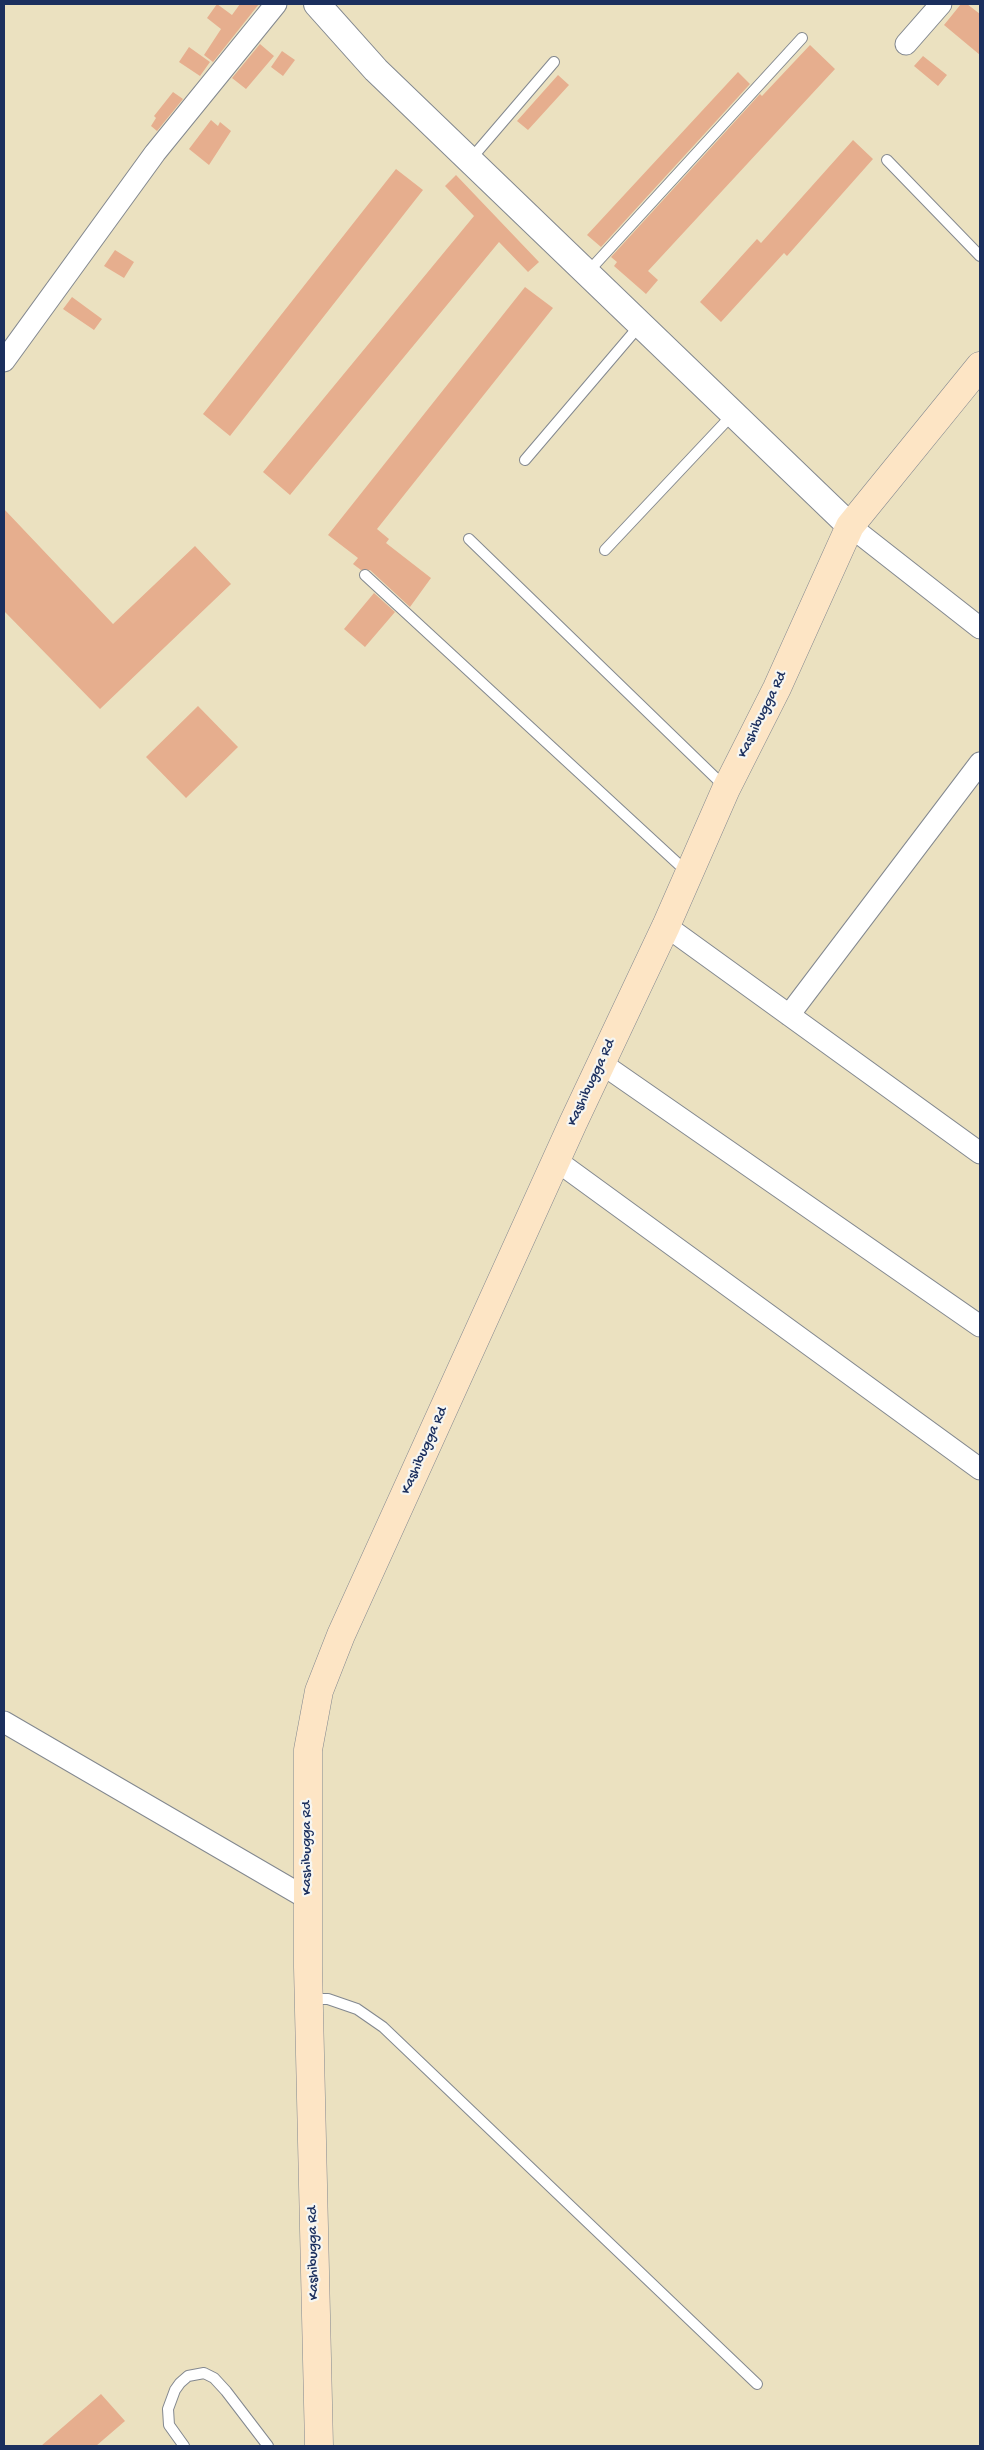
<!DOCTYPE html>
<style>
body{margin:0}
#map{position:relative;width:984px;height:2450px;overflow:hidden;background:#ebe1c0;font-family:"Gochi Hand",sans-serif}
canvas{display:block}
.frame{position:absolute;inset:0;border:5px solid #1b2f5e;pointer-events:none}
</style>
<div id="map">
<canvas width="984" height="2450"></canvas>
<div class="frame"></div>
</div>
<script>
const g = document.querySelector('canvas').getContext('2d');
g.lineJoin = 'round';
function fillPath(path, color) { g.fillStyle = color; g.fill(path, 'evenodd'); }
const poly = rows => new Path2D(rows.map(r => 'M' + r).join(''));
function stroke(path, color, width, dash) { g.strokeStyle = color; g.lineWidth = width; g.lineCap = dash ? 'butt' : 'round'; g.setLineDash(dash || []); g.stroke(path); }
function write(font, color, halo, rows, align = 'center') {
  g.font = font + ' "Gochi Hand",sans-serif'; g.lineWidth = 4.5; g.setLineDash([]); g.textBaseline = 'middle'; g.strokeStyle = halo; g.fillStyle = color; for (const [text, x, y, turn = 0] of rows) {
    g.save(); g.translate(x, y); g.rotate((+turn || 0) * Math.PI / 180); g.textAlign = isNaN(turn) ? turn : align; if (halo) g.strokeText(text, 0, 0); g.fillText(text, 0, 0); g.restore();
  }
}
const building = poly([
 [217,4,232,15,240,4,259,4,213,62,204,55,221,29,207,18],
 [961,4,967,4,980,14,980,55,944,25],
 [260,44,274,56,246,89,232,78],
 [810,45,835,69,648,271,658,280,646,294,614,266,617,262,611,257,760,94,762,96],
 [189,47,210,62,200,76,179,62],
 [282,51,295,60,283,76,271,67],
 [923,56,947,75,938,86,914,66],
 [738,72,750,84,601,247,587,235],
 [558,75,569,85,528,130,517,121],
 [173,92,183,99,157,131,151,126,156,118,154,116],
 [211,120,218,126,220,122,231,131,209,165,189,149],
 [853,140,873,159,787,256,784,253,721,322,700,302,757,239,761,243],
 [396,169,423,190,230,436,203,414],
 [456,175,539,262,528,272,499,242,290,495,263,472,474,216,445,186],
 [115,250,134,262,124,278,104,266],
 [525,287,553,308,377,529,389,539,386,543,431,578,410,607,370,570,361,570,353,564,358,558,328,535],
 [72,297,102,319,94,330,63,309],
 [4,509,113,624,195,546,231,584,100,709,4,611],
 [374,593,395,612,365,647,344,629],
 [198,706,238,747,186,798,146,757],
 [101,2394,125,2421,96,2446,41,2446]
]);
const service = poly([
 [470,160,554,62],
 [887,160,980,256],
 [587,273,802,38],
 [525,460,640,325],
 [469,539,725,787],
 [605,550,733,414],
 [365,575,687,872],
 [311,1999,328,1999,357,2009,383,2027,757,2384],
 [184,2446,169,2425,168,2409,175,2390,180,2383,188,2376,204,2373,214,2378,226,2391,268,2446]
]);
const minor = poly([
 [906,44,941,4],
 [4,361,155,153,276,4],
 [850,526,980,628],
 [666,926,980,1153],
 [789,1015,980,763],
 [601,1063,980,1326],
 [557,1161,980,1469],
 [4,1722,308,1899]
]);
const tertiary = poly([
 [317,4,376,70,850,526]
]);
const secondary = poly([
 [319,2446,308,1967,308,1750,319,1691,341,1635,573,1123,666,926,726,789,777,688,850,526,980,366]
]);
const streetNames = [
 ["Kashibugga Rd",763,715,-64],
 ["Kashibugga Rd",592,1083,-65],
 ["Kashibugga Rd",425,1451,-66],
 ["Kashibugga Rd",308,1848,-90],
 ["Kashibugga Rd",314,2253,-91]
];
fillPath(building, '#e6ae8e');
stroke(service, '#83888f', 12);
stroke(minor, '#83888f', 23);
stroke(tertiary, '#83888f', 28);
stroke(secondary, '#83888f', 29);
stroke(service, '#fff', 10);
stroke(minor, '#fff', 21);
stroke(tertiary, '#fff', 26);
stroke(secondary, '#fde5c5', 28);
write('15px', '#1b2f5e', '#f6f6f2', streetNames);
</script>
